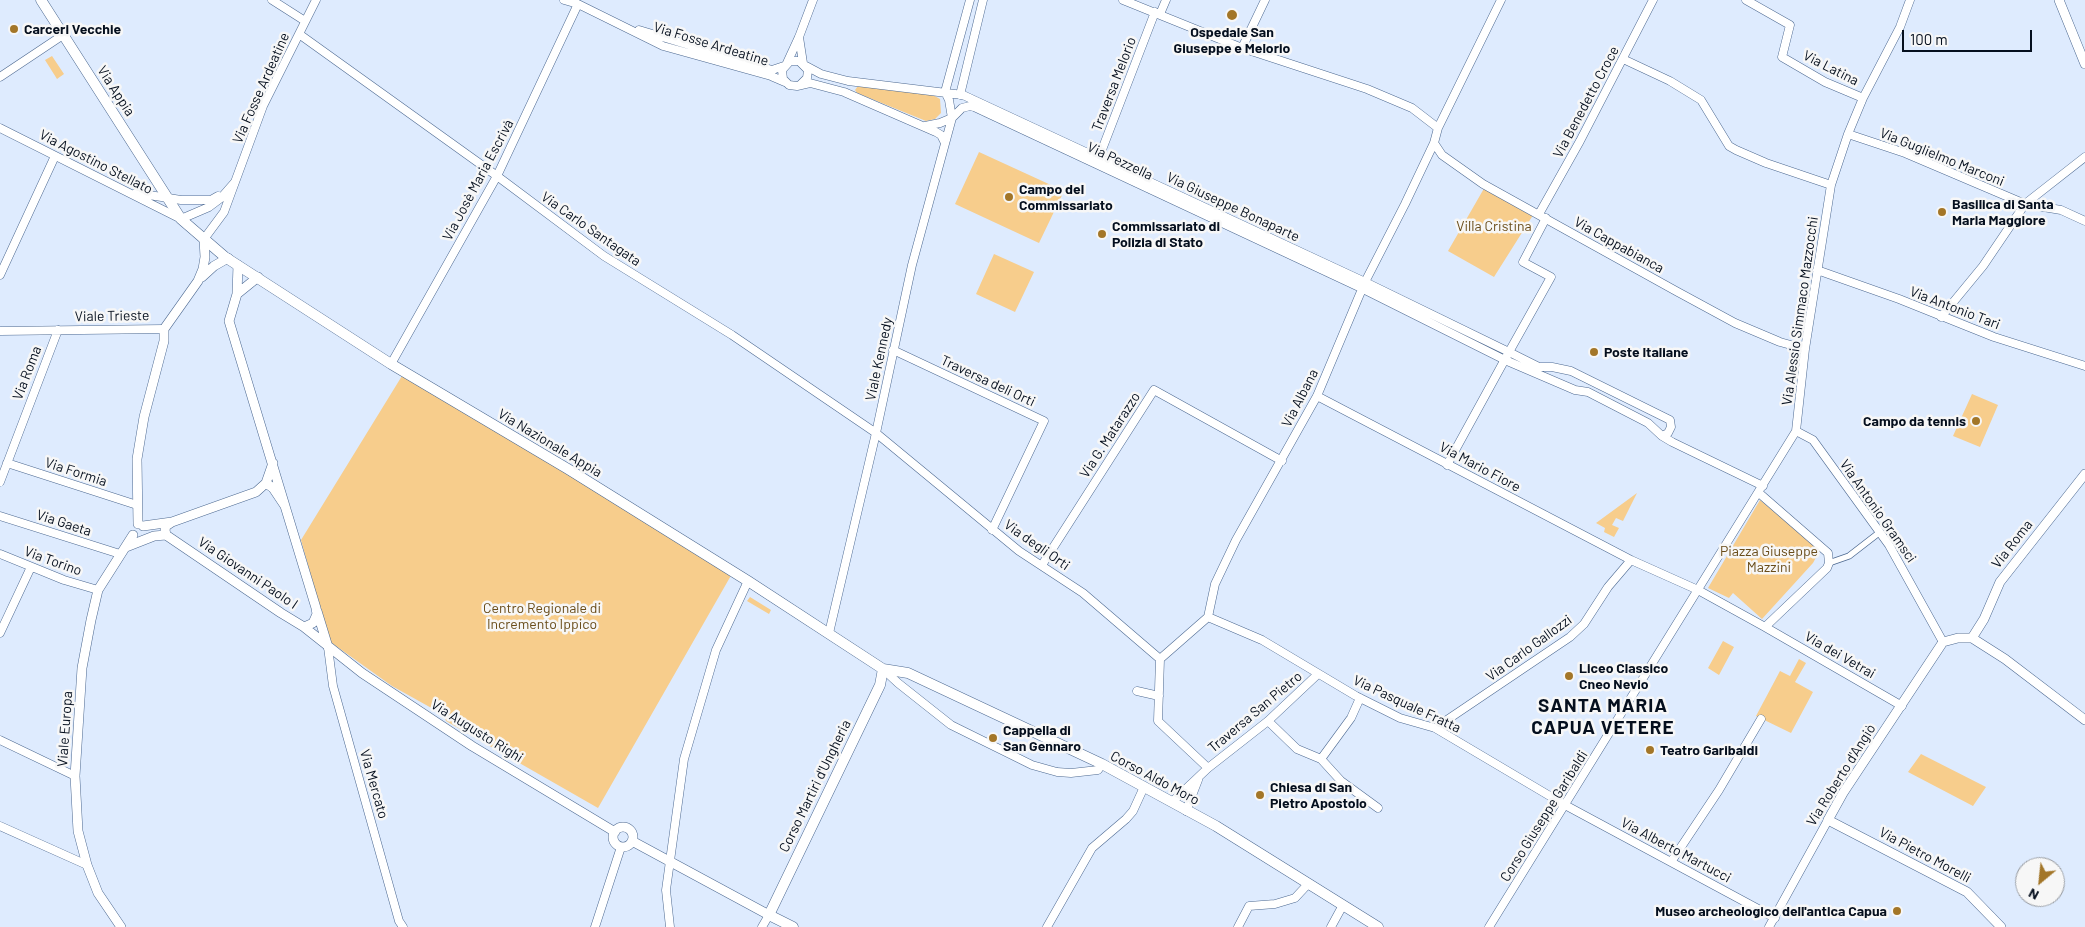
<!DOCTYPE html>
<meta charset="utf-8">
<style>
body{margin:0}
#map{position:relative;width:2085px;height:927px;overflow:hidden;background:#deebfe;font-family:Barlow,sans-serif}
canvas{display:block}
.north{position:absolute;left:2015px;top:857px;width:50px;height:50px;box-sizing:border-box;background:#f7f7f7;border:1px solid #969aa0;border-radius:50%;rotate:208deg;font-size:14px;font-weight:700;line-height:20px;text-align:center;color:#050f1e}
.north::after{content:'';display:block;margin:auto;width:18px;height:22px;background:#a37628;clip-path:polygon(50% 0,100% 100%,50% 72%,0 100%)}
.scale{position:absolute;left:1902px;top:30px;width:130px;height:22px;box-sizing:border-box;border:2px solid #050f1e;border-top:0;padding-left:6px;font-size:15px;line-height:18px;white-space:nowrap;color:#050f1e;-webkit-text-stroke:4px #f7f7f7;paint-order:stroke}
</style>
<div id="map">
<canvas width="2085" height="927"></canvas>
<div class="north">N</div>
<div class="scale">100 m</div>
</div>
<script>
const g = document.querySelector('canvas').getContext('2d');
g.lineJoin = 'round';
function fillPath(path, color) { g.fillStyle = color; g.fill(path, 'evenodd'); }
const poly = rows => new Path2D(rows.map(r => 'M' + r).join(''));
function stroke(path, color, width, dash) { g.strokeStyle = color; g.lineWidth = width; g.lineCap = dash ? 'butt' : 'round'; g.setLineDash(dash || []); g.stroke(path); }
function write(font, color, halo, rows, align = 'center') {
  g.font = font + ' Barlow,sans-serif'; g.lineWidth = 5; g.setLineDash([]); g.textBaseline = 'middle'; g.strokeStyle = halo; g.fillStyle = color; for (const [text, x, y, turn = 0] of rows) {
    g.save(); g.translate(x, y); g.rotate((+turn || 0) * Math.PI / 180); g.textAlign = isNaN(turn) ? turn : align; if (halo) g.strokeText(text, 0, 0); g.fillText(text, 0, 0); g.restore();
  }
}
const green = poly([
 [52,56,64,74,57,79,45,60],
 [858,86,931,94,940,99,941,113,935,119,926,121,857,93,855,90],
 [979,152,1064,191,1039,243,955,204],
 [1486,185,1535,212,1494,277,1448,251],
 [994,254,1034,272,1015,312,976,294],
 [405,371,733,572,598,808,446,721,444,715,392,686,329,641,301,540],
 [1972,394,1998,405,1980,447,1953,436],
 [1637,493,1623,521,1616,518,1612,525,1619,528,1614,537,1604,532,1605,528,1596,523],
 [1760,500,1820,550,1813,563,1762,619,1733,593,1729,598,1708,588],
 [750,597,771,610,769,614,747,601],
 [1723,641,1734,647,1719,675,1708,668],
 [1799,659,1806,663,1795,682,1813,692,1791,733,1756,716,1780,671,1790,676],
 [1921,754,1986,787,1973,806,1908,772]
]);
const pedestrian = poly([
 [1829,563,1849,556,1880,532]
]);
const minor = poly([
 [272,0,305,21],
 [564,0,578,4,663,46,771,76,785,82],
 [1123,0,1242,48,1367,89,1412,108,1438,128],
 [1746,0,1790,25,1782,57,1825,82,1863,98],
 [1160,14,1166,0],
 [639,30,772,70,784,66],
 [299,34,497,176,604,256,732,335,876,433,1019,551,1083,593,1160,659],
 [799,37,803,63],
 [1242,48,1265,0],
 [1623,59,1670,81,1701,100,1729,146,1736,150,1766,163,1831,185],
 [787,63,799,37,813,0],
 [806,66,821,74,848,81,963,95,1365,282,1509,352,1551,277,1523,262,1546,218],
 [0,77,63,35],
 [801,84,807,78,808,70,799,61,790,61,782,70,783,79,789,85,797,86,810,83,844,92,936,132,941,135,945,143],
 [945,92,970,0],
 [960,95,983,0],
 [925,126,940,123,952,118,949,100,945,92],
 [0,128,181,219,209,207,221,198,235,182],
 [1848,134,1905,153,2025,204,2061,210,2085,221],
 [1434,143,1442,155,1483,184,1676,291,1735,323,1780,342,1805,349],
 [1098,160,1155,12],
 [136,193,181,200,211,200,218,196],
 [1539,214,1580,141,1653,0],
 [204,239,224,212,263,106,316,0],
 [1817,270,1899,299,1994,337,2085,366],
 [0,275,55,156],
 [1941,317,1983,266,2025,204,2085,157],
 [0,331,164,329],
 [893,350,1044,421,992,530],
 [391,364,497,176,578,4],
 [1317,396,1631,560],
 [1796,431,1813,440,1889,545,1943,642],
 [7,463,137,505],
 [1447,465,1509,352,1539,367,1552,367,1571,371,1670,420,1671,427,1668,433,1662,436],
 [0,482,58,330],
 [0,516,120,554],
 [0,554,64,580,98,590],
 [1042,565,1154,390,1282,461],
 [1208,617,1262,640,1356,696,1400,718,1435,728,1565,805,1775,918],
 [1765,627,1902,706],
 [0,633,31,567],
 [829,633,876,433,912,265,952,118,962,108,970,106,974,107,1363,289,1505,360,1575,390,1588,392,1648,423,1662,436,1672,442,1763,486],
 [328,647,333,686,399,921,403,927],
 [883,669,898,683,951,725,1032,765,1057,772,1071,773,1098,770,1102,764],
 [1137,691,1159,696],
 [1268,721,1297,749,1321,759,1351,718,1360,698],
 [1435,728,1570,637,1584,624,1608,587,1631,560,1698,590,1765,627,1827,568,1829,563,1828,553,1759,493],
 [0,740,75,776],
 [1321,759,1341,781,1378,808],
 [1208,768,1158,721,1160,659,1208,617,1215,584,1236,540,1317,396,1365,282,1405,204,1434,143,1438,128,1501,0],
 [1172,802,1208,768,1268,721,1318,674],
 [1186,811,1198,780],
 [0,826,87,865],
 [1671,862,1719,790,1761,719],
 [595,927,621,847],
 [670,927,666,890,684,759,716,650,748,581],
 [762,927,769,915],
 [1047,927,1092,848,1126,819,1133,811,1144,787],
 [1238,927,1249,906,1275,904,1295,898,1308,884],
 [1331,927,1343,905],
 [1489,927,1796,431,1805,349,1831,185,1848,134,1863,98,1900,27,1910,0],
 [1769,927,1828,820]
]);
const tertiary = poly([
 [2059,0,2085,64],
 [238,265,237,294,229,321,285,506],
 [202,277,214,266,228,258],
 [237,294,258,277],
 [266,483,273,488,285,506,316,608,317,614,313,623,304,627],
 [172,522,166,526,165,530,166,535,281,613,304,627,362,673,472,746,615,832],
 [138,524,137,459,144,417,164,341,164,329,198,281,203,269,205,257,204,239],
 [143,526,172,522,256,492,266,483,273,463],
 [126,547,154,536,166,535],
 [317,611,328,647],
 [1972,638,1958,638,1943,642,1843,793,1828,820,1967,892,2001,927],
 [1972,638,1984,619,2000,582,2085,474],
 [1972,638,2005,659,2085,720],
 '613 837a10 10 0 1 1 20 0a10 10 0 1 1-20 0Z',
 [632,841,769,915],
 [121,927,98,893,87,865,78,831,75,776,82,668,91,620,98,590,133,535]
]);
const secondary = poly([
 [41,0,181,219,225,257,391,364,568,469,748,581,883,669,908,673,1102,764,1216,826,1378,927],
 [793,927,769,915,880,685,883,669]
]);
const markers = [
 [1232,15,6,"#a37628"],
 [14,29,5,"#a37628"],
 [1009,197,5,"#a37628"],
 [1942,212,5,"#a37628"],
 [1102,234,5,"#a37628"],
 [1594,352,5,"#a37628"],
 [1976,421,5,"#a37628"],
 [1569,676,5,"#a37628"],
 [993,738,5,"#a37628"],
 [1650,750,5,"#a37628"],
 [1260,795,5,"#a37628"],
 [1897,911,5,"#a37628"]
];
const poiNames = [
 ["Carceri Vecchie",24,29],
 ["Ospedale San",1232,32,"center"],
 ["Giuseppe e Melorio",1232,48,"center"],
 ["Campo del",1019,189],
 ["Commissariato",1019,205],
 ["Basilica di Santa",1952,204],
 ["Maria Maggiore",1952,220],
 ["Commissariato di",1112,226],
 ["Polizia di Stato",1112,242],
 ["Poste Italiane",1604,352],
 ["Campo da tennis",1966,421,"right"],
 ["Liceo Classico",1579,668],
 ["Cneo Nevio",1579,684],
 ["Cappella di",1003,730],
 ["San Gennaro",1003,746],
 ["Teatro Garibaldi",1660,750],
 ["Chiesa di San",1270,787],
 ["Pietro Apostolo",1270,803],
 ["Museo archeologico dell'antica Capua",1887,911,"right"]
];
const streetNames = [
 ["Via Fosse Ardeatine",711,44,17],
 ["Via Latina",1831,68,27],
 ["Traversa Melorio",1114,84,-69],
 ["Via Fosse Ardeatine",261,88,-66],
 ["Via Appia",116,91,57],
 ["Via Benedetto Croce",1586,102,-62],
 ["Via Guglielmo Marconi",1942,157,22],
 ["Via Pezzella",1120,161,25],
 ["Via Agostino Stellato",96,162,27],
 ["Via Josè Maria Escrivà",478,180,-62],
 ["Via Giuseppe Bonaparte",1233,207,25],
 ["Via Carlo Santagata",591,229,35],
 ["Via Cappabianca",1619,245,29],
 ["Via Antonio Tari",1955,308,21],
 ["Via Alessio Simmaco Mazzocchi",1800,311,-82],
 ["Viale Trieste",112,316,-1],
 ["Viale Kennedy",879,359,-78],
 ["Via Roma",27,373,-69],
 ["Traversa deli Orti",988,381,25],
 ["Via Albana",1300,398,-63],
 ["Via G. Matarazzo",1110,435,-57],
 ["Via Nazionale Appia",550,443,31],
 ["Via Mario Fiore",1480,467,28],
 ["Via Formia",76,472,18],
 ["Via Antonio Gramsci",1878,511,55],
 ["Via Gaeta",64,523,18],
 ["Via Roma",2012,544,-52],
 ["Via degli Orti",1037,545,35],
 ["Via Torino",53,561,20],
 ["Via Giovanni Paolo I",248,573,34],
 ["Via Carlo Gallozzi",1529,648,-36],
 ["Via dei Vetrai",1840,655,30],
 ["Via Pasquale Fratta",1407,704,25],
 ["Traversa San Pietro",1255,712,-40],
 ["Viale Europa",65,729,-86],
 ["Via Augusto Righi",477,731,32],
 ["Via Roberto d'Angiò",1841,775,-58],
 ["Corso Aldo Moro",1155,778,28],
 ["Via Mercato",374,784,74],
 ["Corso Martiri d'Ungheria",815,786,-64],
 ["Corso Giuseppe Garibaldi",1544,816,-58],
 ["Via Alberto Martucci",1676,850,28],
 ["Via Pietro Morelli",1925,855,28]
];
const parkNames = [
 ["Villa Cristina",1494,226],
 ["Piazza Giuseppe",1769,551],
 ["Mazzini",1769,567],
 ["Centro Regionale di",542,608],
 ["Incremento Ippico",542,624]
];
const districtNames = [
 ["SANTA MARIA",1603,706],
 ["CAPUA VETERE",1603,728]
];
fillPath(green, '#f7cd8c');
stroke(pedestrian, '#4d6991', 7);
stroke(minor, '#4d6991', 9);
stroke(tertiary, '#4d6991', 10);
stroke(secondary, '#4d6991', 11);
stroke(pedestrian, '#fff', 5.5);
stroke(minor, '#fff', 8);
stroke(tertiary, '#fff', 9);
stroke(secondary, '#fff', 10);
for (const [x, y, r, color] of markers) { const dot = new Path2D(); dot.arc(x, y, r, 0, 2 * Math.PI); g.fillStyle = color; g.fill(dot); stroke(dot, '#f7f7f7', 2); }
write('bold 14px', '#050f1e', '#f7f7f7', poiNames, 'left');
write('14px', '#050f1e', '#f7f7f7', streetNames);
write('14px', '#694c19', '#f7f7f7', parkNames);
g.letterSpacing = '1px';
write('bold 19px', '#050f1e', '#f7f7f7', districtNames);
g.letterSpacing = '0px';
</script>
